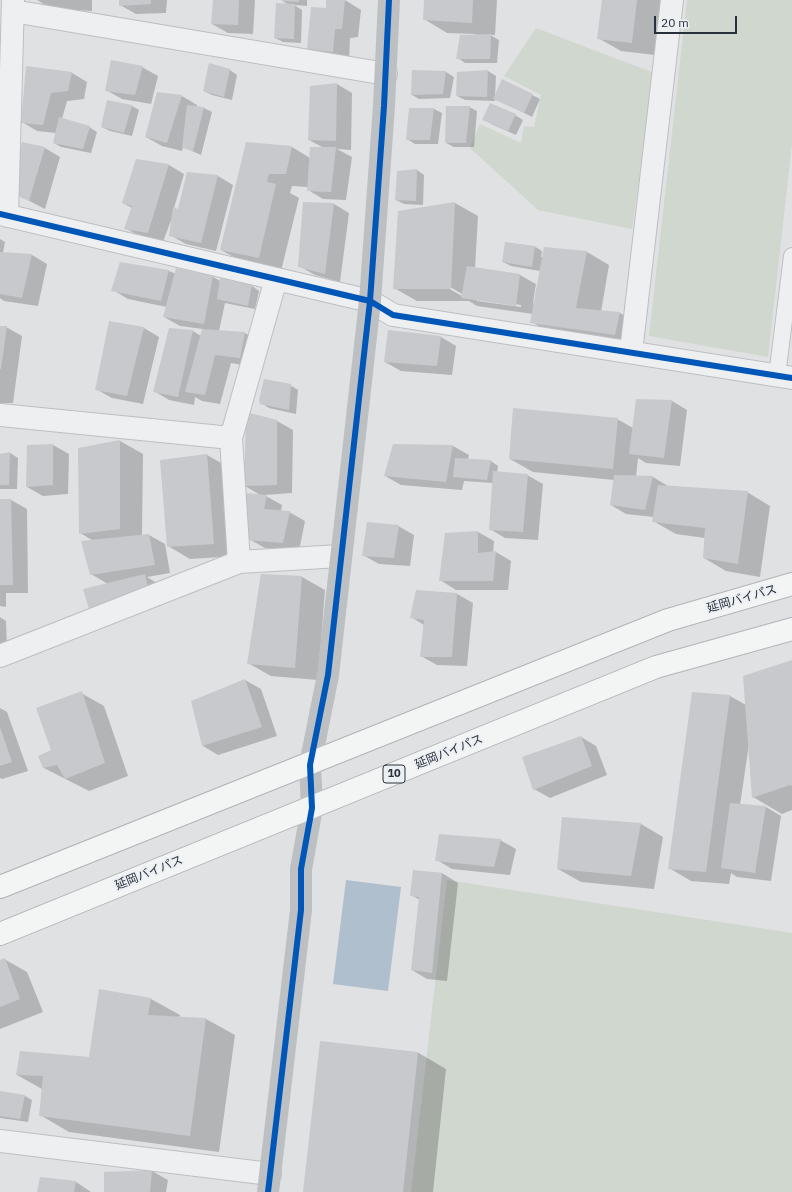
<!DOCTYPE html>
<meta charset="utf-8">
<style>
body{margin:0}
#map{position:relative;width:792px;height:1192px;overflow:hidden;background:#dfe1e3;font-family:"IBM Plex Sans",sans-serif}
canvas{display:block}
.scale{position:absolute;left:654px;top:16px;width:83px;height:18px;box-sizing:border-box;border:2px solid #28303a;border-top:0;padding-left:5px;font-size:12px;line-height:14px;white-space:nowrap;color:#28303a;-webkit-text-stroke:3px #eceff3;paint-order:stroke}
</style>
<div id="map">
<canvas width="792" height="1192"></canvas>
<div class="scale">20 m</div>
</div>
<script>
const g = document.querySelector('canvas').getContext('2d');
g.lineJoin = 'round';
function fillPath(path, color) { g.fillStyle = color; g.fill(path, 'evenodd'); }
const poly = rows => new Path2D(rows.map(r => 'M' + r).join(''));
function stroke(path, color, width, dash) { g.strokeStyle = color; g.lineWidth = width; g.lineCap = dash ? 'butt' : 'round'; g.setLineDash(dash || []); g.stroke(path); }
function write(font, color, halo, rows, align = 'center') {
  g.font = font + ' "IBM Plex Sans","Noto Sans JP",sans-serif'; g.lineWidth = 4; g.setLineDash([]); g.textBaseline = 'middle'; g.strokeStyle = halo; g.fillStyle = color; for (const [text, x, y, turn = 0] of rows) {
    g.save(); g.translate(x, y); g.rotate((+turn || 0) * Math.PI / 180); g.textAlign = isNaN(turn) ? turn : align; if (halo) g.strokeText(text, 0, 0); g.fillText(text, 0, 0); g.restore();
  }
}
const green = poly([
 [687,0,792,0,792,144,768,357,649,336],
 [536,28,654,73,632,229,538,210,470,148,480,124,521,143,524,126,534,127,541,95,504,76],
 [447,880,792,933,792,1192,411,1192]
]);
const water = poly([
 [346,880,401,887,388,991,333,984]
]);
const shadow = poly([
 [37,0,92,0,92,11,52,9],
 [120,0,167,0,166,13,136,14,120,5],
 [214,0,255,0,253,34,228,33,212,24],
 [281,0,307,0,307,6,294,5,302,10,301,43,283,42,275,38,289,5],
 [327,0,345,0,361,10,358,37,350,38,349,60,324,58,308,49,327,9],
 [425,0,497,0,495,35,490,35,499,40,497,63,465,63,458,58,476,34,447,33,424,19],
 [603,0,662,0,655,55,621,51,598,38],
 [27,67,72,73,87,82,84,99,67,101,62,119,89,127,97,132,91,153,61,147,54,143,56,133,37,131,22,122],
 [142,67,158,76,151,104,122,99,106,90],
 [230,70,237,75,232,100,212,95,204,91],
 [413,71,446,72,454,77,450,98,419,99,412,95],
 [488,71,496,76,495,97,503,80,540,99,532,117,495,98,495,101,465,100,457,96],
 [337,84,352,93,351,150,337,149,352,157,346,200,323,199,308,190,308,187,292,186,290,193,299,198,281,271,244,263,221,250,247,143,292,147,310,158,324,148,309,140],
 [182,96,197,105,197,107,204,108,212,112,201,155,183,147,182,151,162,146,146,137],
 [132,106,139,110,132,136,110,131,102,127],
 [469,107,477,111,474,147,454,147,446,143],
 [410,109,434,109,442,113,438,144,415,144,407,139],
 [515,115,523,120,516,135,491,124],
 [45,148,60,157,45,209,14,193],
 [169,165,184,174,174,208,179,210,218,176,233,185,216,251,186,244,170,235,173,215,163,242,141,237,125,228,132,208,123,203],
 [417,170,424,175,423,205,404,204,396,200],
 [455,203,478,216,475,268,520,275,536,284,533,303,535,304,540,271,511,266,503,262,534,246,542,251,541,257,587,252,609,265,601,312,620,313,642,326,637,347,554,335,532,322,533,314,477,306,469,301,417,301,394,288],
 [447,285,462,294,462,296,446,287],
 [477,299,521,305,521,307,477,301],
 [334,204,349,213,340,282,315,275,299,266],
 [0,239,5,242,3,253,32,255,47,264,38,306,4,301,0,298],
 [120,263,169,271,176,274,177,270,213,277,220,281,252,286,259,291,255,309,225,303,219,331,245,333,260,342,256,367,231,363,220,404,202,401,195,397,194,405,169,400,154,391,193,331,201,336,203,329,180,326,164,317,167,307,128,299,113,290],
 [0,327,6,327,22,336,13,403,0,403],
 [144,328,159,337,143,404,112,398,96,389],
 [441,337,456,346,452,375,401,371,385,362],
 [290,385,298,390,296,414,269,408,261,403],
 [672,401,687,410,680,466,646,463,638,458,636,477,653,477,668,486,747,492,770,506,760,577,726,571,704,558,705,538,676,534,653,521,654,517,626,514,611,505,614,480,533,472,510,459,617,419,633,428],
 [247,413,277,421,293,430,292,493,264,495,282,505,281,511,289,512,305,521,299,551,265,548,249,539,262,496,245,486],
 [120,441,143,454,142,535,149,535,165,544,170,573,147,577,160,585,164,599,108,584,91,574,92,540,80,533],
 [53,445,69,454,68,494,43,496,27,487,27,446],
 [394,445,453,446,469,455,468,460,491,461,498,466,497,473,527,475,543,484,538,540,505,538,490,529,493,483,464,481,462,490,401,485,385,476],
 [10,453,18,458,17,489,0,489,0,455],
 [207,455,230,468,237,556,190,559,168,546,161,461],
 [0,500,11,500,27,509,28,593,6,593,6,607,0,606],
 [398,526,414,535,410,566,379,564,363,555],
 [478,532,494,541,493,553,496,552,511,561,508,590,456,590,440,580],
 [261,575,302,577,325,590,318,680,271,676,248,663],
 [417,591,457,594,473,603,467,666,437,665,421,656,424,625,411,617],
 [0,617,6,621,7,650,0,652],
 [792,661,792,810,782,814,753,797,749,744,740,805,766,807,781,816,771,881,737,877,731,873,729,884,691,881,669,868,730,696,746,705],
 [245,680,261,689,277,736,218,755,203,746],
 [81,693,104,706,128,776,89,791,44,768],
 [0,708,7,712,28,771,2,779,0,778],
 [581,737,596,746,607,775,550,798,534,789],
 [641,824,663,837,654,889,581,882,558,869],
 [500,840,516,849,510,875,452,869,437,860],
 [414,871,442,873,458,883,447,981,427,979,412,970,420,900,411,895],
 [4,959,27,972,43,1012,0,1029,0,961],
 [100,990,151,999,180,1015,179,1018,206,1019,235,1035,219,1152,69,1132,40,1115,42,1089,17,1075,90,1058],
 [417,1052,446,1069,433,1192,304,1192],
 [0,1092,25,1096,32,1100,28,1122,0,1118],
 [152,1171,168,1180,166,1192,105,1192,105,1173],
 [41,1178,76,1182,91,1192,38,1192]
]);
const building = poly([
 [119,0,151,0,151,4,119,6],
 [213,0,239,0,238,25,211,24],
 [282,0,299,0,299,2,282,1],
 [326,0,345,0,342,29,335,29,333,52,307,49,311,7,326,8],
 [424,0,473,0,472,23,423,20],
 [602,0,637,0,632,43,597,39],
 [276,3,295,4,294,39,274,38],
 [491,34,490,59,456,59,460,35],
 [111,60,143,66,135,95,105,91],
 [209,63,230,69,224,97,203,91],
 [26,66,72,72,68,91,51,93,43,125,21,123],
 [412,70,446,71,443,94,411,95],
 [488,70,487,97,456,96,457,72],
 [502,79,533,94,524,113,493,99],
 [337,83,336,141,308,140,310,86],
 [157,92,182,95,167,143,145,137],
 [107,100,132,105,124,133,101,127],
 [490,103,516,114,508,131,482,120],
 [187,105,204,107,193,151,182,148],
 [446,106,470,106,466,143,445,143],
 [409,108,434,108,430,140,406,140],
 [59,117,90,126,83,149,53,143],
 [22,142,45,147,29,201,13,194],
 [246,142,292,146,286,174,269,174,267,182,276,184,259,258,220,250],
 [310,147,336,147,331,192,307,191],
 [136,159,169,164,148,233,124,229,132,206,122,203],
 [417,169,416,201,395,200,397,171],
 [187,172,218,175,201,243,169,236,173,207,178,209],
 [303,202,334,203,325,274,298,267],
 [455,202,451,289,393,289,398,211],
 [505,242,535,246,532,267,502,262],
 [544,247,587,251,576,308,620,312,615,335,530,323],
 [0,252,32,254,22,298,0,294],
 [120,262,169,270,161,301,111,291],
 [467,266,520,274,516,306,461,298],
 [176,268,213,276,204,324,163,317],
 [220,278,252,285,248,306,217,299],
 [109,321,144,327,127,396,95,390],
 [0,326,7,326,1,369,0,369],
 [169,328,193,330,178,397,153,392],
 [202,329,245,332,240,358,215,355,205,395,185,392],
 [388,330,441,336,437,366,384,362],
 [264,379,291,384,289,410,260,404,259,400],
 [636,399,672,400,664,458,629,454],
 [513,408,618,418,613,469,509,459],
 [246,412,277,420,277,485,244,486],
 [120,440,120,529,79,534,78,448],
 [53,444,53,485,26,487,27,445],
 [393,444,453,445,446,482,384,476],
 [10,452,9,485,0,485,0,454],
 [207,454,214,544,167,547,160,460],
 [455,458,491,460,487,480,453,477],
 [493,471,528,474,523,532,489,530],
 [614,475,653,476,645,510,610,505],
 [658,485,748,491,738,564,703,558,705,528,652,522],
 [246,493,267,495,264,509,290,511,283,543,248,540],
 [0,499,11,499,13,585,0,585],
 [367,522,399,525,394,558,362,556],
 [478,531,478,553,496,551,493,581,439,581,445,533],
 [149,534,155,565,90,575,81,541],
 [145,574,149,591,90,612,83,589],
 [261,574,302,576,295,668,247,664],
 [416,590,457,593,452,657,420,657,424,620,410,618],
 [792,660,792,786,790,785,752,798,743,676],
 [245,679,262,727,202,746,191,701],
 [82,691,105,763,65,779,57,765,43,768,38,756,51,750,36,708],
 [692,692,730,695,706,872,668,869],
 [0,727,12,762,0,766],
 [581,736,592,766,533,790,522,757],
 [730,803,766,806,755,873,721,868],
 [562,817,641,823,631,876,557,869],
 [439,834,501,839,494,867,435,861],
 [413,870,442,873,432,973,411,970,419,897,410,896],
 [5,958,20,999,0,1007,0,960],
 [99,989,151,998,148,1015,206,1018,190,1136,39,1116,43,1076,16,1075,20,1051,89,1057],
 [320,1041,418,1052,403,1192,303,1192],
 [0,1091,25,1095,20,1119,0,1116],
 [152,1170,150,1192,104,1192,104,1172],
 [40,1177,76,1181,74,1192,37,1192]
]);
const lane = poly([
 [777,376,792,256]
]);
const street = poly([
 [13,11,386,74],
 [0,214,370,301,393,315,792,378],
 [7,216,13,0],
 [631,352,672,0],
 [0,415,231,438],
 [239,562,231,438,276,279],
 [0,656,239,562,340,556],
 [0,1141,270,1174]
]);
const secondary = poly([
 [268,1192,301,910,301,869,312,808,310,765,328,675,370,301,384,106,389,0]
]);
const highway = poly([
 [0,887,668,620,792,584],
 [0,934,656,667,792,629]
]);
const cycleway = poly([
 [0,214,370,301,393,315,792,378],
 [268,1192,301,910,301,869,312,808,310,765,328,675,370,301,384,106,389,0]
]);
const shields = [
 [394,774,22]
];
const shieldNames = [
 ["10",394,774]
];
const streetNames = [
 ["延岡バイパス",742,599,-16],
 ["延岡バイパス",449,752,-22],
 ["延岡バイパス",149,873,-22]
];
fillPath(green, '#d0d7cf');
fillPath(water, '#afbfcd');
fillPath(shadow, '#0003');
fillPath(building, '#c7c9cc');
stroke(lane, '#bdbfc1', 18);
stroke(street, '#bdbfc1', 24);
stroke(highway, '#b2b4b8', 24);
stroke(lane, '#eeeff0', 16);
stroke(street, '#eeeff0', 22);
stroke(secondary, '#bdc0c3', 22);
stroke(highway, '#f3f4f4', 22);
stroke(cycleway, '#0057b8', 6);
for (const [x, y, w] of shields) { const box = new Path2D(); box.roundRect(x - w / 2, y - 9, w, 18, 3); g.fillStyle = '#eceff3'; g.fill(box); stroke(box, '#28303a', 1); }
write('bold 11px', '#28303a', null, shieldNames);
write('12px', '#28303a', '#eceff3', streetNames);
</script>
